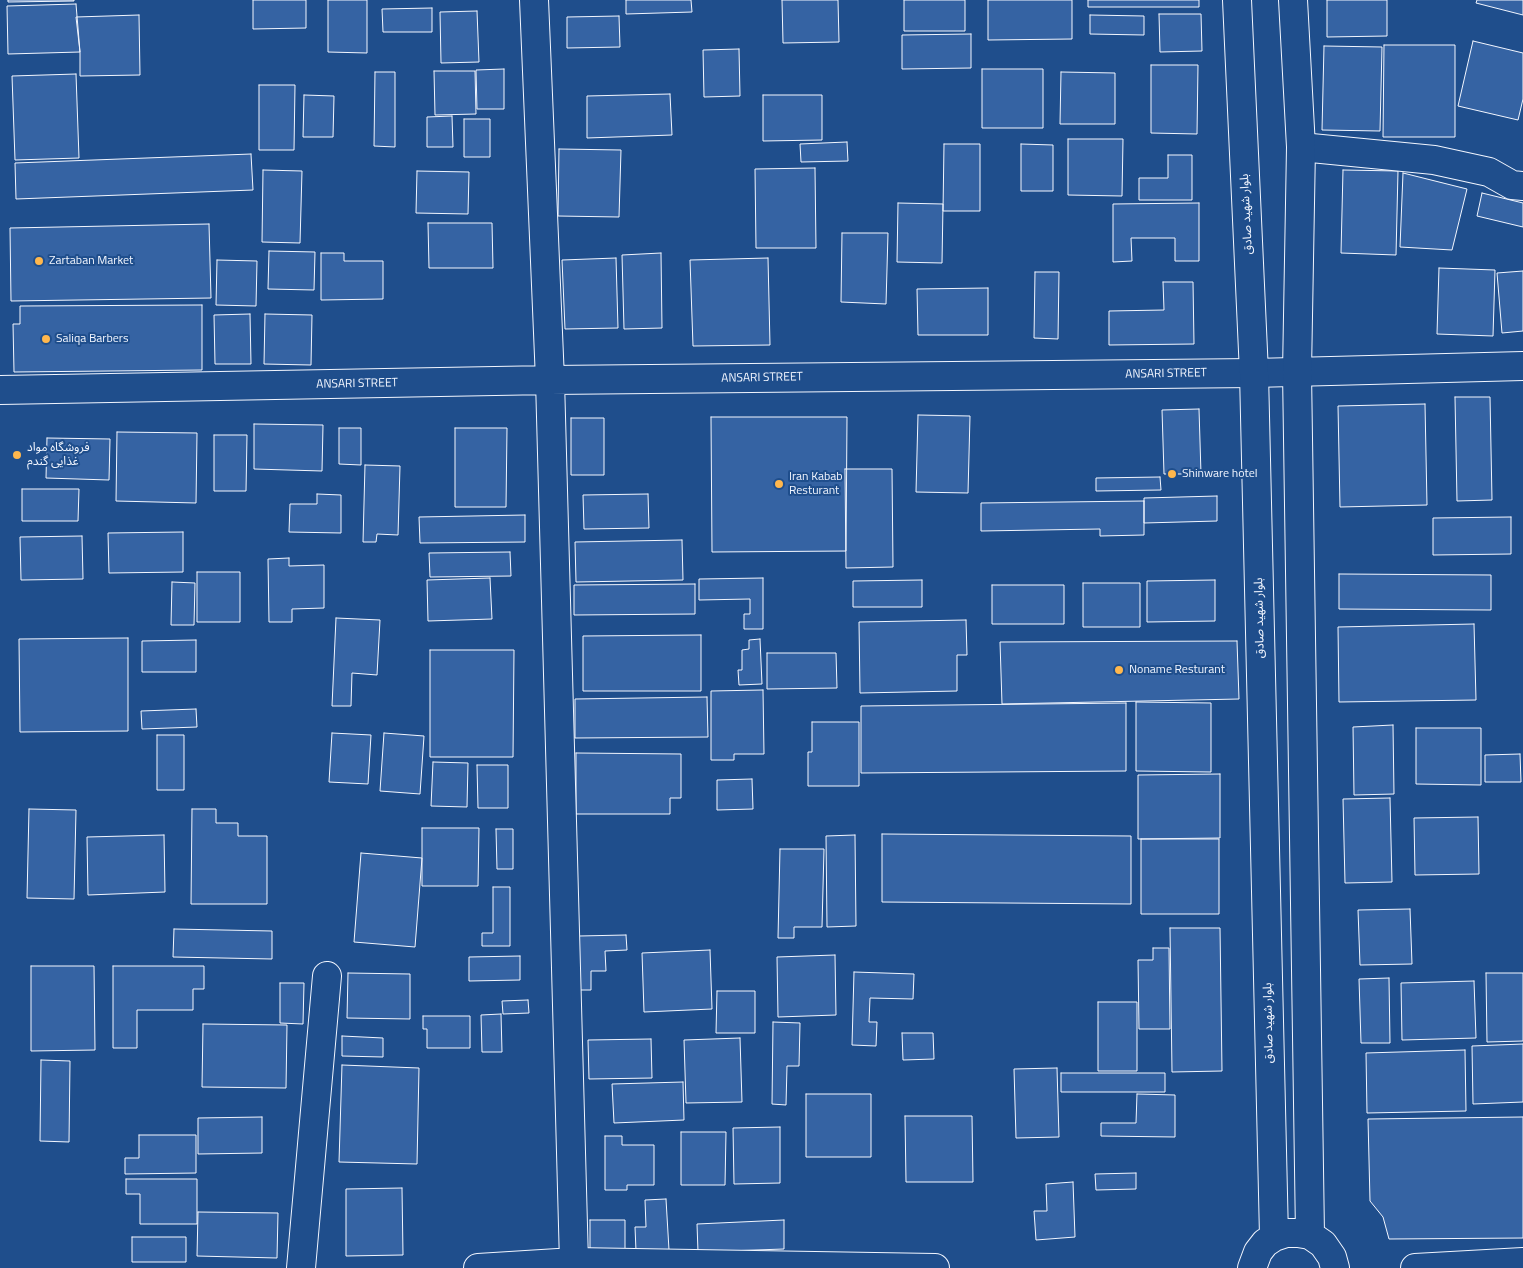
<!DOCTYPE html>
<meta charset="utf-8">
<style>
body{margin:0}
canvas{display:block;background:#1f4e8c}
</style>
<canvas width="1523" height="1268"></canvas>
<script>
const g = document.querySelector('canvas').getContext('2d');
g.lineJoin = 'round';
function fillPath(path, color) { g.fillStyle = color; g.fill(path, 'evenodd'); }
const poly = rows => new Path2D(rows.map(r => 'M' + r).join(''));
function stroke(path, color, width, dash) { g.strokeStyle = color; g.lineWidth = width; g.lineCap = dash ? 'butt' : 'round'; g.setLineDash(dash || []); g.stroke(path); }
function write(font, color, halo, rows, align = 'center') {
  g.font = font + ' "Titillium Web","Noto Sans Arabic",sans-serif'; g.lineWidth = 4; g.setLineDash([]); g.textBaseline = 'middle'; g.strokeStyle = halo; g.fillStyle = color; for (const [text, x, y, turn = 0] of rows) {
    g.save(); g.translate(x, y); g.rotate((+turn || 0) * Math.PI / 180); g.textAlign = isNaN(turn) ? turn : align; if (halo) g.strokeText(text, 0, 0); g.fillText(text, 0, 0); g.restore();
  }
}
const building = poly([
 [8,0,74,0,74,1,8,2,8,0],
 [253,0,306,0,306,28,253,29,253,0],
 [328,0,367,0,367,53,328,52,328,0],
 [626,0,691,0,692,12,626,14,626,0],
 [782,0,838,0,839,42,783,43,782,0],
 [904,0,965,0,965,31,904,31,904,0],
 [988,0,1072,0,1072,39,988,40,988,0],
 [1088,0,1199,0,1199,7,1088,7,1088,0],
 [1327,0,1387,0,1387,36,1327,37,1327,0],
 [1477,0,1523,0,1523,15,1476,3,1477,0],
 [76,4,80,52,8,54,7,6,76,4],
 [432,8,432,32,383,32,382,9,432,8],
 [477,11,479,62,441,63,440,12,477,11],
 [1159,14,1201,14,1202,51,1160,52,1159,14],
 [139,15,140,75,80,76,80,52,76,17,139,15],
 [1090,15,1144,16,1144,35,1090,34,1090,15],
 [619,16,620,47,567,48,567,17,619,16],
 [971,34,971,68,902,69,902,35,971,34],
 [1473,41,1523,53,1523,99,1518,120,1458,106,1473,41],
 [1384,45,1455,45,1455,137,1383,137,1384,45],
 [1324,46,1382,47,1380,131,1322,130,1324,46],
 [739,49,740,96,704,97,703,50,739,49],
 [1151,65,1198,65,1197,134,1151,133,1151,65],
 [504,69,504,109,477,109,476,70,504,69],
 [982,69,1043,69,1043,128,982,128,982,69],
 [434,71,475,71,476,114,435,115,434,71],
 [375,72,395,72,395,147,374,146,375,72],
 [1061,72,1115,73,1115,124,1060,124,1061,72],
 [76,74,79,158,15,160,12,76,76,74],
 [259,85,295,85,294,150,259,150,259,85],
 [670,94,672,135,587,138,587,96,670,94],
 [304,95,334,96,333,137,303,137,304,95],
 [763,95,822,95,822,140,763,141,763,95],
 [452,116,453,147,427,147,427,117,452,116],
 [464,119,490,119,490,157,464,157,464,119],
 [1068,139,1123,139,1122,196,1068,195,1068,139],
 [847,142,848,161,801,162,800,144,847,142],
 [944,144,980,144,980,211,943,211,944,144],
 [1021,144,1053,145,1053,191,1021,191,1021,144],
 [559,149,621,150,619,217,558,216,559,149],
 [251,154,253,190,16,199,15,163,251,154],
 [1168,155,1192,155,1192,200,1139,200,1139,178,1168,178,1168,155],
 [815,168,816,248,756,248,755,169,815,168],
 [263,170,302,171,300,243,262,242,263,170],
 [1343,170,1398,171,1396,255,1341,253,1343,170],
 [417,171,469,172,468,214,416,213,417,171],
 [1403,173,1467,189,1452,250,1400,247,1403,173],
 [1482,193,1523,203,1523,227,1477,216,1482,193],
 [898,203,943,204,942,263,897,262,898,203],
 [1199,203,1199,261,1175,261,1175,238,1131,238,1132,261,1113,262,1113,204,1199,203],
 [428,223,492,223,493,268,429,268,428,223],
 [209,224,211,298,11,301,10,228,209,224],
 [842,233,888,233,886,304,841,302,842,233],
 [269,251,315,252,314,290,268,289,269,251],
 [321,253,344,253,344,261,383,261,383,299,321,300,321,253],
 [661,253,662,328,624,329,622,255,661,253],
 [616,258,618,328,565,329,562,260,616,258],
 [768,258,770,345,693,346,690,260,768,258],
 [217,260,257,261,256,306,216,305,217,260],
 [1439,268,1495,270,1493,336,1437,334,1439,268],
 [1523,271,1523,331,1502,333,1497,273,1523,271],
 [1035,272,1059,272,1058,339,1034,338,1035,272],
 [1163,282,1193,282,1194,344,1109,345,1109,311,1164,310,1163,282],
 [988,288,988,335,918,335,917,289,988,288],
 [202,305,202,370,14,372,13,324,20,324,20,306,202,305],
 [250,314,251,364,215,364,214,315,250,314],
 [265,314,312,315,311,365,264,364,265,314],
 [1455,397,1490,397,1492,500,1457,501,1455,397],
 [1425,404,1427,505,1340,507,1338,406,1425,404],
 [1199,409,1201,474,1164,474,1162,410,1199,409],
 [918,415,970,416,968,493,916,492,918,415],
 [711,417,847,417,846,551,712,552,711,417],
 [571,418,604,418,604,475,571,475,571,418],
 [254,424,323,425,322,471,254,469,254,424],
 [339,428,361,428,361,465,339,464,339,428],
 [455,428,507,428,506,507,455,507,455,428],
 [117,432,197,433,196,503,116,501,117,432],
 [214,435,247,435,246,491,214,491,214,435],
 [47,438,110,439,109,480,46,478,47,438],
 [365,465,400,466,398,535,377,534,376,542,363,542,365,465],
 [845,469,892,469,893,567,846,568,845,469],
 [1160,477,1161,490,1096,491,1096,478,1160,477],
 [22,489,79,489,78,521,22,521,22,489],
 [317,494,341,495,341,533,289,532,290,504,317,504,317,494],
 [648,494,649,528,584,529,583,495,648,494],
 [1217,496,1217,521,1144,523,1144,498,1217,496],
 [1144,501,1144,535,1100,536,1100,529,981,531,981,503,1144,501],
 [525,515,525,542,420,543,419,517,525,515],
 [1511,517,1511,554,1433,555,1433,518,1511,517],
 [183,532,183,572,109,573,108,533,183,532],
 [82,536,83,579,21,580,20,537,82,536],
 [682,540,683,580,576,582,575,542,682,540],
 [510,552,511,576,430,577,429,553,510,552],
 [289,558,289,566,324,565,324,608,292,609,292,622,269,622,268,559,289,558],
 [197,572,240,572,240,622,197,622,197,572],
 [1339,574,1491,575,1491,610,1339,609,1339,574],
 [490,578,492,619,428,621,427,580,490,578],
 [763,578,763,629,744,629,744,614,750,614,750,599,699,600,699,579,763,578],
 [922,580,922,607,853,607,853,581,922,580],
 [1215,580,1215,621,1147,622,1147,581,1215,580],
 [172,582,195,583,194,625,171,625,172,582],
 [1083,583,1140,583,1140,627,1083,627,1083,583],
 [695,584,695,614,574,615,574,585,695,584],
 [992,585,1064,585,1064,624,992,624,992,585],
 [336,618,380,620,377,675,352,673,351,706,332,706,336,618],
 [966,620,967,655,957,655,957,691,860,693,859,622,966,620],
 [1474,624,1476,700,1339,702,1338,627,1474,624],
 [701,635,701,691,583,691,583,636,701,635],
 [128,638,128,731,20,732,19,639,128,638],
 [760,639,762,684,739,685,738,670,742,670,742,650,749,649,749,640,760,639],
 [196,640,196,672,142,672,142,641,196,640],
 [1237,641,1239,699,1002,704,1000,642,1237,641],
 [430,650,514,650,513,757,430,757,430,650],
 [767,653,836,653,837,688,767,689,767,653],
 [763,690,764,754,734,754,734,760,711,760,711,691,763,690],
 [707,697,708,737,575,738,575,699,707,697],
 [1136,702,1211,703,1211,772,1136,771,1136,702],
 [1126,703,1126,771,861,773,861,706,1126,703],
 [196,709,197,727,142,729,141,711,196,709],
 [812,722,859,722,859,786,808,786,808,752,812,752,812,722],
 [1393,725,1394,794,1354,795,1353,727,1393,725],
 [1416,728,1481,728,1481,785,1416,784,1416,728],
 [332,733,371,735,368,784,329,782,332,733],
 [384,733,424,736,420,794,380,791,384,733],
 [157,735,184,735,184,790,157,790,157,735],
 [576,753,681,754,681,798,670,798,670,814,576,814,576,753],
 [1520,754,1521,782,1485,782,1485,755,1520,754],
 [433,762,468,763,467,807,431,806,433,762],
 [477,765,508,765,508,808,478,808,477,765],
 [1220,774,1220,838,1138,839,1138,775,1220,774],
 [752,779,753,809,717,810,717,780,752,779],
 [1390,798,1392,882,1345,883,1343,799,1390,798],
 [29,809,76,810,74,899,27,898,29,809],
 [192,809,216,809,216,823,238,823,238,836,267,836,267,904,191,904,192,809],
 [1478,817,1479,874,1415,875,1414,818,1478,817],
 [422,828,479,828,478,886,422,886,422,828],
 [496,829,513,829,513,869,497,869,496,829],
 [882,834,1131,836,1131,904,882,902,882,834],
 [164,835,165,892,88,895,87,837,164,835],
 [855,835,856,926,827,927,826,836,855,835],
 [1141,839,1219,839,1219,914,1141,914,1141,839],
 [780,849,824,849,822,927,794,927,794,938,778,938,780,849],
 [361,853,422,858,415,947,354,942,361,853],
 [493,887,510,887,510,946,482,946,482,933,493,933,493,887],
 [1410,909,1412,964,1360,965,1358,910,1410,909],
 [1170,928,1220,928,1222,1071,1172,1072,1170,928],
 [174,929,272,931,272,959,173,957,174,929],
 [626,935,627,950,605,951,606,971,591,971,591,990,580,990,579,936,626,935],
 [1153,948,1169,948,1170,1029,1139,1029,1138,960,1153,960,1153,948],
 [710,950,712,1009,644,1012,642,953,710,950],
 [835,955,836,1015,778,1017,777,957,835,955],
 [520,956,520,980,469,981,469,957,520,956],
 [31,966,94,966,95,1050,31,1051,31,966],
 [113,966,204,966,204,989,193,989,193,1010,137,1010,137,1048,113,1048,113,966],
 [854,972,914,974,913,999,870,998,869,1022,877,1022,876,1046,852,1045,854,972],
 [348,973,410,974,410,1019,347,1018,348,973],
 [1486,973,1523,973,1523,1041,1487,1042,1486,973],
 [1389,978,1390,1043,1361,1043,1359,979,1389,978],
 [1474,981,1476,1038,1402,1040,1401,983,1474,981],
 [280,983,304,983,303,1024,280,1023,280,983],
 [717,991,755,991,755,1033,716,1033,717,991],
 [528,1000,529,1013,503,1014,502,1001,528,1000],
 [1098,1002,1137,1002,1137,1071,1098,1071,1098,1002],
 [501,1014,502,1052,482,1052,481,1015,501,1014],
 [423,1016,470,1016,470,1048,427,1048,427,1029,423,1029,423,1016],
 [773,1022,800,1023,799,1066,787,1066,786,1105,772,1104,773,1022],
 [203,1024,287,1025,286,1088,202,1087,203,1024],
 [902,1033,933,1033,934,1059,903,1060,902,1033],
 [342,1036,383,1038,383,1057,342,1056,342,1036],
 [740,1038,742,1102,686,1103,684,1040,740,1038],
 [651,1039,652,1078,589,1079,588,1040,651,1039],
 [1523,1044,1523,1102,1473,1104,1472,1046,1523,1044],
 [1465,1050,1466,1111,1367,1113,1366,1053,1465,1050],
 [41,1060,70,1061,69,1142,40,1141,41,1060],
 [342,1065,419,1068,417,1164,339,1162,342,1065],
 [1057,1068,1059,1137,1016,1138,1014,1069,1057,1068],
 [1061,1073,1165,1073,1165,1092,1061,1092,1061,1073],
 [683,1082,684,1120,614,1123,612,1084,683,1082],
 [806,1094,871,1094,871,1157,806,1157,806,1094],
 [1137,1094,1175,1095,1175,1137,1101,1136,1101,1123,1136,1123,1137,1094],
 [905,1116,972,1116,973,1182,906,1182,905,1116],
 [262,1117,262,1153,198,1154,198,1118,262,1117],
 [1523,1117,1523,1238,1389,1239,1383,1217,1370,1201,1368,1119,1523,1117],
 [780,1127,780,1183,734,1184,733,1128,780,1127],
 [681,1132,726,1132,725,1185,681,1185,681,1132],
 [139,1135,196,1135,196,1173,125,1174,125,1158,139,1158,139,1135],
 [605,1136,622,1136,622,1145,654,1145,654,1185,627,1185,627,1190,605,1190,605,1136],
 [1136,1173,1136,1189,1096,1190,1095,1174,1136,1173],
 [126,1179,197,1179,197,1224,140,1224,140,1194,126,1194,126,1179],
 [1073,1182,1075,1237,1036,1240,1034,1211,1047,1211,1046,1184,1073,1182],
 [402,1188,403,1255,346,1256,346,1189,402,1188],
 [666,1199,669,1250,636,1251,635,1227,646,1227,645,1200,666,1199],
 [198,1212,278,1213,277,1258,197,1256,198,1212],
 [590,1220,625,1220,625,1252,590,1252,590,1220],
 [784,1220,784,1249,698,1252,697,1224,784,1220],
 [132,1237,186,1237,186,1262,132,1262,132,1237]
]);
const minor = poly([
 [534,0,550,380,574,1262],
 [1301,147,1434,160,1489,172,1512,185,1523,186],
 [0,390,550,380,1254,373,1523,366],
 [301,1268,327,976],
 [478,1268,574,1262,935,1268],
 [1415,1268,1523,1262]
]);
const secondary = poly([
 [1237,0,1254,373,1274,1237],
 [1293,0,1301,147,1297,372,1310,1235],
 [1252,1268,1258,1252,1265,1243,1274,1237,1286,1233,1298,1233,1310,1235,1323,1244,1332,1257,1335,1268]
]);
const markers = [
 [39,261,5,"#ffb74d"],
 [46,339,5,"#ffb74d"],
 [17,455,5,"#ffb74d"],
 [1172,474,5,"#ffb74d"],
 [779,484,5,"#ffb74d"],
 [1119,670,5,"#ffb74d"]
];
const streetNames = [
 ["بلوار شهید صادق",1247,214,-93],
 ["ANSARI STREET",1166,374,-1],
 ["ANSARI STREET",762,378,-1],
 ["ANSARI STREET",357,384,-1],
 ["بلوار شهید صادق",1260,618,-91],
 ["بلوار شهید صادق",1269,1023,-91]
];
const poiNames = [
 ["Zartaban Market",49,261],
 ["Saliqa Barbers",56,339],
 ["فروشگاه مواد",27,448],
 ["غذایی گندم",27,462],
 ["Shinware hotel",1182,474],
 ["Iran Kabab",789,477],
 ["Resturant",789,491],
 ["Noname Resturant",1129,670]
];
fillPath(building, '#3563a3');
stroke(building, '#f2f6ff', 1);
stroke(minor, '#f2f6ff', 30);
stroke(secondary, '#f2f6ff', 30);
stroke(minor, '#1f4e8c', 28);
stroke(secondary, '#1f4e8c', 28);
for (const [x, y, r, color] of markers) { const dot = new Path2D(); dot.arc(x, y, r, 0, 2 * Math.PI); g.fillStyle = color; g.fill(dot); stroke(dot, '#1f4e8c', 2); }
write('12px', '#f2f6ff', '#1f4e8c', streetNames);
write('12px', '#f2f6ff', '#1f4e8c', poiNames, 'left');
</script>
